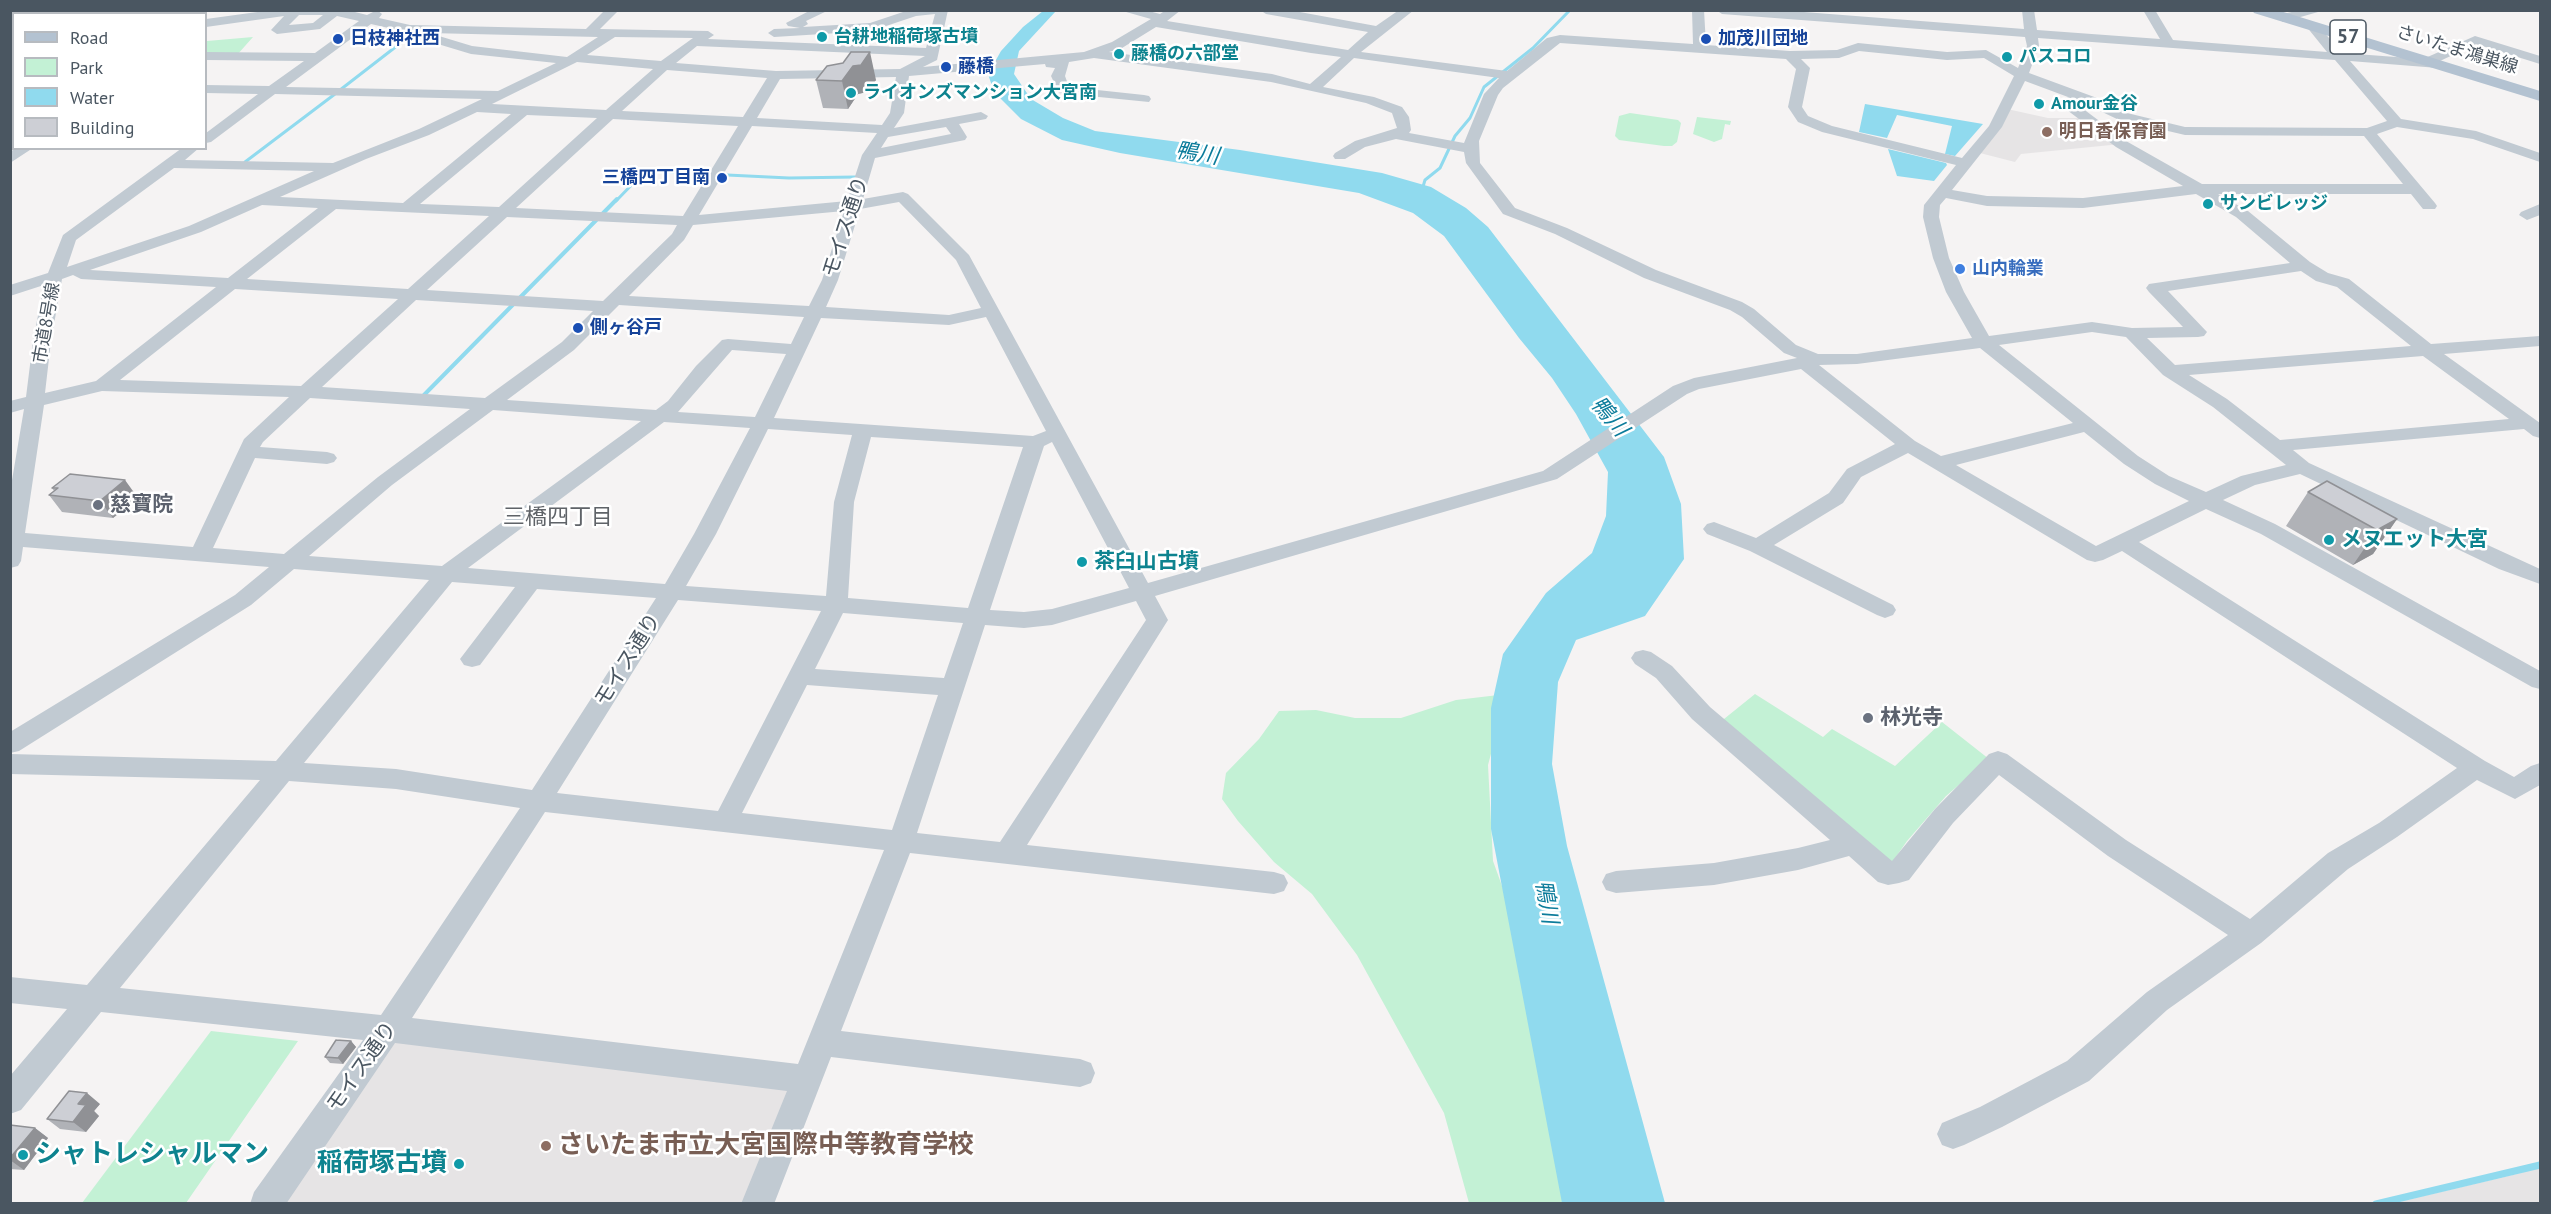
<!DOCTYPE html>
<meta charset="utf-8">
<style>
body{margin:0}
#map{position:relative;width:2551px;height:1214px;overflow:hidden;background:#f5f3f3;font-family:"PT Sans",sans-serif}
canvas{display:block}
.frame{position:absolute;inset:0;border:12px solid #4a5661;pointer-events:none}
.legend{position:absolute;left:12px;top:12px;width:195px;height:138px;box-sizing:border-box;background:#fff;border:2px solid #b7bbc0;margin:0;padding:8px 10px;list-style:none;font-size:18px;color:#4a5661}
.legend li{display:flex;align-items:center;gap:12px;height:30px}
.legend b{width:30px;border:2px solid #b7bbc0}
</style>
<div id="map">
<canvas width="2551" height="1214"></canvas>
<div class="frame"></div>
<ul class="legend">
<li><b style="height:8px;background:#b3c2d1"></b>Road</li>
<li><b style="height:16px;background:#c3f1d5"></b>Park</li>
<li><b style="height:16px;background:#90daee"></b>Water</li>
<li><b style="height:16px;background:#cdcfd5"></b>Building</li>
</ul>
</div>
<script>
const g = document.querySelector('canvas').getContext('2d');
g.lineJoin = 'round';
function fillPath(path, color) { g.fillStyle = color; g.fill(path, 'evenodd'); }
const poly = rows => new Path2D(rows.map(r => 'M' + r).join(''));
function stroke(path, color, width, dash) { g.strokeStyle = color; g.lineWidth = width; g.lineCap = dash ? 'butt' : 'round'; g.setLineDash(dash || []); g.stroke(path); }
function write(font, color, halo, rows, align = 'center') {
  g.font = font + ' "PT Sans","Noto Sans JP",sans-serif'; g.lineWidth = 5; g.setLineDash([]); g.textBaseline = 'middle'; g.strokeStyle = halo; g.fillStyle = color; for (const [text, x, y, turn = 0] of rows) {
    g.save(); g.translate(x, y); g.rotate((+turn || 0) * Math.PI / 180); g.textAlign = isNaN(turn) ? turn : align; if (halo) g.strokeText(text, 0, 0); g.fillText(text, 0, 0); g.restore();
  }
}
const education = poly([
 [2007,109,2048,118,2082,118,2121,144,2021,154,2015,162,1976,152],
 [394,1040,793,1089,745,1203,283,1204],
 [2540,1167,2540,1203,2394,1203,2521,1173]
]);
const green = poly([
 [253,37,237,55,206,55,207,41],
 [1630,113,1678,120,1681,123,1677,142,1672,146,1664,146,1619,140,1615,136,1619,116],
 [1697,117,1731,121,1730,125,1725,124,1722,139,1714,142,1693,134],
 [1507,694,1488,765,1493,861,1515,922,1572,1203,1469,1203,1444,1113,1357,955,1312,894,1274,862,1238,821,1222,799,1226,773,1259,739,1279,711,1316,710,1355,718,1401,718,1456,700],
 [1755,694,1823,737,1832,729,1895,766,1942,722,1989,759,1946,796,1907,841,1891,864,1719,723],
 [211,1031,298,1041,186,1203,82,1203]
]);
const water = poly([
 [1043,11,1056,11,1019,51,1014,74,1031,99,1063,118,1095,131,1240,150,1382,173,1431,187,1466,208,1488,227,1664,457,1681,504,1684,559,1645,616,1576,640,1558,682,1552,764,1567,846,1665,1203,1562,1203,1491,829,1491,708,1503,654,1546,593,1592,553,1606,516,1608,472,1576,414,1552,378,1519,338,1444,236,1413,213,1359,193,1120,153,1062,140,1021,119,994,92,988,74,1001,51,1023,27],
 [1865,104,1983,124,1955,156,1945,154,1952,126,1897,115,1887,138,1859,132],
 [1888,149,1946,163,1947,165,1934,181,1897,176]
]);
const streamFar2 = poly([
 [340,90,411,35],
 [245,162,335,94],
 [1422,190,1425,180,1440,168,1455,136,1470,118,1484,87,1533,48,1570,10],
 [616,201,645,171,789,178,855,177]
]);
const streamFar1 = poly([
 [423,396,617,199]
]);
const stream = poly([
 [2376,1204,2540,1165]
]);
const minor = poly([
 [272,10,347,10,367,15,377,10,382,14,379,18,410,25,586,29,605,10,619,10,600,29,708,31,714,35,708,39,926,48,935,14,916,16,871,31,774,37,768,33,774,29,800,28,788,26,786,23,811,10,829,10,806,21,808,24,803,27,870,23,909,10,948,10,937,60,923,67,1084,52,1112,42,1151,19,1119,10,1145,10,1160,14,1166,10,1181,10,1167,21,1348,50,1368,32,1266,14,1260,10,1289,10,1376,26,1399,10,1414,10,1361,52,1507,71,1547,38,1560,35,1693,44,1692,10,1704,10,1706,45,1790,51,1837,50,1858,43,1947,52,1986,50,2018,68,2027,46,2025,37,1722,14,1716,10,1778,10,2024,29,2022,10,2034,10,2037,30,2160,39,2143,10,2155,10,2173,40,2327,52,2306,26,2312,22,2316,23,2342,53,2423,59,2475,36,2540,56,2540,64,2476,44,2440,61,2445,64,2438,68,2350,61,2401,119,2476,131,2540,153,2540,162,2473,139,2397,127,2377,134,2435,203,2437,206,2435,209,2423,209,2411,194,2218,194,2248,211,2310,262,2328,273,2349,279,2431,344,2540,336,2540,346,2444,354,2540,423,2540,438,2533,436,2524,429,2293,450,2309,463,2540,569,2540,584,2499,569,2300,474,2255,485,2223,500,2275,524,2540,671,2540,689,2532,687,2261,534,2206,509,2139,542,2485,761,2514,777,2531,766,2540,763,2540,785,2515,799,2477,780,2397,837,2348,869,2261,943,2167,1010,2089,1081,2002,1127,1964,1145,1953,1149,1942,1145,1937,1134,1942,1123,1980,1107,2067,1061,2147,992,2228,935,2108,856,1999,775,1953,823,1909,880,1899,883,1888,885,1878,882,1849,856,1798,870,1714,885,1616,893,1606,890,1602,882,1606,874,1616,871,1714,863,1798,848,1830,840,1692,719,1656,678,1635,664,1631,658,1635,652,1643,650,1651,652,1672,666,1710,707,1892,861,1935,809,1989,754,1998,751,2007,754,2126,840,2250,919,2328,853,2379,823,2457,768,2122,551,2103,560,2095,562,2087,560,1908,453,1861,477,1843,503,1774,545,1893,605,1896,610,1893,615,1885,618,1877,615,1750,551,1707,534,1703,529,1707,524,1714,522,1756,538,1829,493,1847,469,1895,444,1801,369,1699,389,1687,394,1557,479,1155,596,1168,620,1027,845,1274,872,1284,875,1288,883,1284,891,1274,894,910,853,841,1031,1080,1059,1091,1063,1095,1073,1091,1083,1080,1087,831,1057,774,1204,741,1204,787,1091,395,1043,286,1204,250,1204,254,1192,363,1040,101,1012,21,1110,10,1114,10,1076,67,1009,10,1003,10,977,87,985,260,780,10,774,10,754,276,761,429,580,294,569,251,605,19,751,10,753,10,732,235,595,269,567,23,547,21,561,18,566,10,568,10,492,24,409,10,413,10,401,26,397,33,341,44,285,10,296,10,285,48,273,63,235,182,148,199,148,185,160,333,163,419,129,482,99,275,94,211,142,206,143,206,133,258,94,206,93,206,85,269,86,304,61,206,60,206,52,315,53,359,21,337,16,320,29,277,34,271,30,284,16,206,27,206,19,272,10],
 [299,15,323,15,313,23,289,25,299,15],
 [371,24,406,32,418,38,471,54,556,63,498,91,286,87,371,24],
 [1156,27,1311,53,1341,57,1310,84,1272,74,1109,52,1122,48,1156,27],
 [429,33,598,37,567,57,472,46,429,33],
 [615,37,693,38,661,61,587,55,615,37],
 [2038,38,2335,60,2387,121,2367,128,2185,127,2127,113,2097,98,2029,73,2039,46,2038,38],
 [1560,43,1786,59,1796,69,1788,107,1798,122,1822,132,1956,165,1924,205,1923,217,1933,258,1946,292,1972,338,1857,354,1818,354,1796,345,1754,309,1742,302,1656,270,1567,228,1515,208,1480,163,1479,141,1498,95,1503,88,1560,43],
 [697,46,925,56,900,69,776,71,676,63,697,46],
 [1859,51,1947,60,1984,58,2014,76,1989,126,1962,158,1832,126,1808,116,1802,107,1810,68,1801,59,1839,58,1859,51],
 [1094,58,1271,82,1366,103,1392,113,1397,128,1355,141,1335,153,1333,156,1335,159,1345,159,1365,147,1396,139,1464,152,1466,163,1503,214,1555,234,1644,278,1730,310,1742,317,1784,353,1797,358,1694,378,1673,386,1543,471,1148,583,969,255,908,194,903,192,863,199,875,158,965,140,967,137,959,124,986,119,988,116,981,112,894,128,904,113,909,76,1045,64,1046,67,1055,68,1051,76,1059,93,1149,102,1151,99,1149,96,1144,95,1069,87,1065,76,1069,62,1094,58],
 [1354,58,1499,78,1484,94,1464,143,1409,133,1411,130,1409,117,1402,107,1374,97,1323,87,1354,58],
 [577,62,653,69,606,110,492,104,577,62],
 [667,70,767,78,743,117,622,111,667,70],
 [896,77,890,113,882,125,757,118,780,79,896,77],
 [2025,81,2068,97,2063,102,2067,110,2116,147,2183,186,2083,198,1987,196,1952,190,2002,127,2025,81],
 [2079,101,2117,119,2185,135,2364,136,2403,184,2202,184,2126,141,2078,105,2079,101],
 [477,112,511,114,403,203,280,197,366,159,429,135,477,112],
 [527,115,597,118,499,207,420,204,527,115],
 [613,119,738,126,683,216,516,208,613,119],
 [752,126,877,133,862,155,847,201,699,215,752,126],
 [946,127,951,134,881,148,888,137,946,127],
 [174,168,314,171,189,226,67,267,76,240,174,168],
 [2196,194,2236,217,2290,263,2149,284,2146,288,2149,292,2183,327,2132,328,2092,322,1989,336,1964,292,1949,258,1939,217,1940,205,1946,198,1987,206,2083,208,2196,194],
 [899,202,956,260,981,308,949,315,826,307,838,280,860,209,899,202],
 [262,205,318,208,228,278,90,270,201,232,262,205],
 [336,209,489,216,408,289,247,279,336,209],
 [844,211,822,280,809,306,629,296,684,240,693,225,844,211],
 [507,217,677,225,672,234,603,301,427,290,507,217],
 [2301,271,2316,281,2337,287,2411,346,2175,365,2147,338,2198,337,2204,336,2207,332,2168,291,2301,271],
 [73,275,81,279,216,287,96,381,45,393,51,341,62,279,73,275],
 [235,289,398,299,301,386,120,380,235,289],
 [416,300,593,311,562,342,485,398,322,387,416,300],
 [619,305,804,317,791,344,728,339,722,340,696,366,668,401,656,410,507,400,574,350,619,305],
 [986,317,1046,431,1033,436,774,418,821,318,949,325,986,317],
 [2092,332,2126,337,2163,375,2213,407,2286,465,2241,476,2206,492,2169,476,2138,456,1999,345,2092,332],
 [1980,348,2073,423,1941,456,1915,441,1819,365,1857,364,1980,348],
 [732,350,786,354,755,417,678,412,732,350],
 [2423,356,2509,419,2280,440,2227,399,2189,375,2423,356],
 [102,391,289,397,244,439,193,547,25,533,44,405,102,391],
 [310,398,470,409,378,477,284,554,213,548,255,458,327,464,334,462,337,458,334,454,327,452,260,447,263,442,310,398],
 [493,410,641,421,442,566,309,556,392,485,493,410],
 [664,422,750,428,694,534,665,584,468,568,664,422],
 [768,429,852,435,834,502,826,596,686,586,716,534,768,429],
 [2084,432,2124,464,2155,484,2189,501,2096,546,1956,465,2084,432],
 [871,437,1023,447,968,608,848,598,854,502,871,437],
 [1052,442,1129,588,1052,609,1024,612,990,610,1044,446,1052,442],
 [452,582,515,587,460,659,464,665,472,667,480,665,537,589,656,598,532,790,396,769,304,763,452,582],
 [678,600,821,611,718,811,557,793,678,600],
 [1136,601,1146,620,1000,842,917,833,985,625,1024,628,1052,625,1136,601],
 [843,613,963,623,944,678,815,669,843,613],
 [807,685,938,695,892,830,742,813,807,685],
 [289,781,396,789,520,808,381,1015,120,988,289,781],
 [545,812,884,850,798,1064,412,1018,545,812],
 [2300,10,2325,10,2283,22,2277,18,2279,15,2300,10],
 [14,96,14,105,10,106,10,97,14,96],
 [16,148,33,148,10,163,10,152,16,148],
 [2540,204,2540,215,2527,220,2519,215,2521,212,2540,204]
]);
const major = poly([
 [2252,10,2277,10,2540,91,2540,101,2254,13,2252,10]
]);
const highway = poly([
 [10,18,14,18,14,28,10,28,10,18],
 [14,66,14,78,10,79,10,67,14,66]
]);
const wall = poly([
 [816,80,876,80,867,92,858,94,848,109,823,108],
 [52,488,138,498,113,518,62,512,49,495,54,491],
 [2308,492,2397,519,2373,554,2353,565,2286,526],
 [351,1041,356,1047,343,1064,330,1063,325,1057],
 [100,1104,94,1111,99,1116,86,1132,60,1129,47,1119],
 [10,1125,35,1128,48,1138,24,1170,10,1169]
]);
const shadedWall = poly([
 [870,52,876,80,867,92,858,94,848,109,842,81,853,66],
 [125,480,138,498,113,518,100,501],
 [2397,519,2373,554,2353,565,2377,530],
 [351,1041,356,1047,343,1064,338,1058],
 [87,1093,100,1104,94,1111,99,1116,86,1132,73,1122,78,1104],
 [35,1128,48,1138,24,1170,10,1160,10,1158]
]);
const building = poly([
 [851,52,870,52,861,65,853,66,842,81,816,80,827,66,843,63,851,52],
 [70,474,125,480,100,501,49,495,58,488,52,488,70,474],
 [2327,481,2397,519,2377,530,2308,492,2327,481],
 [336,1040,351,1041,338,1058,325,1057,336,1040],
 [69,1091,87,1093,78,1104,86,1105,73,1122,47,1119,69,1091],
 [10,1125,35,1128,10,1158,10,1125]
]);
const markers = [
 [822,37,6,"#0f9aa8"],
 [338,39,6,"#1a4fb4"],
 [1706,39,6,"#1a4fb4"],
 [1119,54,6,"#0f9aa8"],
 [2007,57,6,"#0f9aa8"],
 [946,67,6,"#1a4fb4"],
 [851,93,6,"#0f9aa8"],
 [2039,104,6,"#0f9aa8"],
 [2047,132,6,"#8d6e63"],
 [722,178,6,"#1a4fb4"],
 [2208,204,6,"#0f9aa8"],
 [1960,269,6,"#3f7fe0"],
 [578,328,6,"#1a4fb4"],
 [98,505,6,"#6b7280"],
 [2329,540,6,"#0f9aa8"],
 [1082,562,6,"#0f9aa8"],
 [1868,718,6,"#6b7280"],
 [546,1146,6,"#8d6e63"],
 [23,1155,6,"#0f9aa8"],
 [459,1164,6,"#0f9aa8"]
];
const farCulturenames = [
 ["台耕地稲荷塚古墳",834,37],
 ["藤橋の六部堂",1131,54],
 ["パスコロ",2019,57],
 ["ライオンズマンション大宮南",863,93],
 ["Amour金谷",2051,104],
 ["サンビレッジ",2220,204]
];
const farTransitnames = [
 ["日枝神社西",350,39],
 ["加茂川団地",1718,39],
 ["藤橋",958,67],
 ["三橋四丁目南",710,178,"right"],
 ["側ヶ谷戸",590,328]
];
const farStreetnames = [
 ["さいたま鴻巣線",2457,50,17],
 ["市道8号線",47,323,-80]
];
const farEducationnames = [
 ["明日香保育園",2059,132]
];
const farShopnames = [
 ["山内輪業",1972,269]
];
const shields = [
 [2348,37,36]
];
const shieldNames = [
 ["57",2348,37]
];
const streetNames = [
 ["モイス通り",846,227,-72],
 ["モイス通り",628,660,-58],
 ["モイス通り",362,1067,-55]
];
const worshipNames = [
 ["慈寶院",110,505],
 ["林光寺",1880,718]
];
const cultureNames = [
 ["メヌエット大宮",2341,540],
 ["茶臼山古墳",1094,562]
];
const waterNames = [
 ["鴨川",1197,154,9],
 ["鴨川",1609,417,50],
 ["鴨川",1546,902,80]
];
const neighbourhoodNames = [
 ["三橋四丁目",558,518]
];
const nearEducationnames = [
 ["さいたま市立大宮国際中等教育学校",558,1146]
];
const nearCulturenames = [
 ["シャトレシャルマン",35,1155],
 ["稲荷塚古墳",447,1164,"right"]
];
fillPath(education, '#e6e4e5');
fillPath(green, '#c3f1d5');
fillPath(water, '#90daee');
stroke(streamFar2, '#90daee', 3);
stroke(streamFar1, '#90daee', 4);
stroke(stream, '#90daee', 7);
stroke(highway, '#7690ad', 2);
fillPath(minor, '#c1cad2');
fillPath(major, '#b3c2d1');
fillPath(highway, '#8ba5c1');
fillPath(wall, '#b0b2b7');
fillPath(shadedWall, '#909195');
fillPath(building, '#cdcfd5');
stroke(building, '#909195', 1.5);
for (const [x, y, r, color] of markers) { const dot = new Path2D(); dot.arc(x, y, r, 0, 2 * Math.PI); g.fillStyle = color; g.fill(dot); stroke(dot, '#fff', 2); }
write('bold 18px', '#0d838f', '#fff', farCulturenames, 'left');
write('bold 18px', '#164399', '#fff', farTransitnames, 'left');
write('18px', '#4a5661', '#fff', farStreetnames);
write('bold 18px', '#785e54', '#fff', farEducationnames, 'left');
write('bold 18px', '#366cbe', '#fff', farShopnames, 'left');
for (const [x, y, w] of shields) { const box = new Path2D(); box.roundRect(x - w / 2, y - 17, w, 34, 4.5); g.fillStyle = '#fff'; g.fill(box); stroke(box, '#4a5661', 1.5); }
write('bold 20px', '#4a5661', null, shieldNames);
write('21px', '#4a5661', '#fff', streetNames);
write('bold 21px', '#5b616d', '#fff', worshipNames, 'left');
write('bold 21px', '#0d838f', '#fff', cultureNames, 'left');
write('italic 22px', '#0c7c9b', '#fff', waterNames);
write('22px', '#5f6368', '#fff', neighbourhoodNames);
write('bold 26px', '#785e54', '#fff', nearEducationnames, 'left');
write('bold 26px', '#0d838f', '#fff', nearCulturenames, 'left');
</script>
